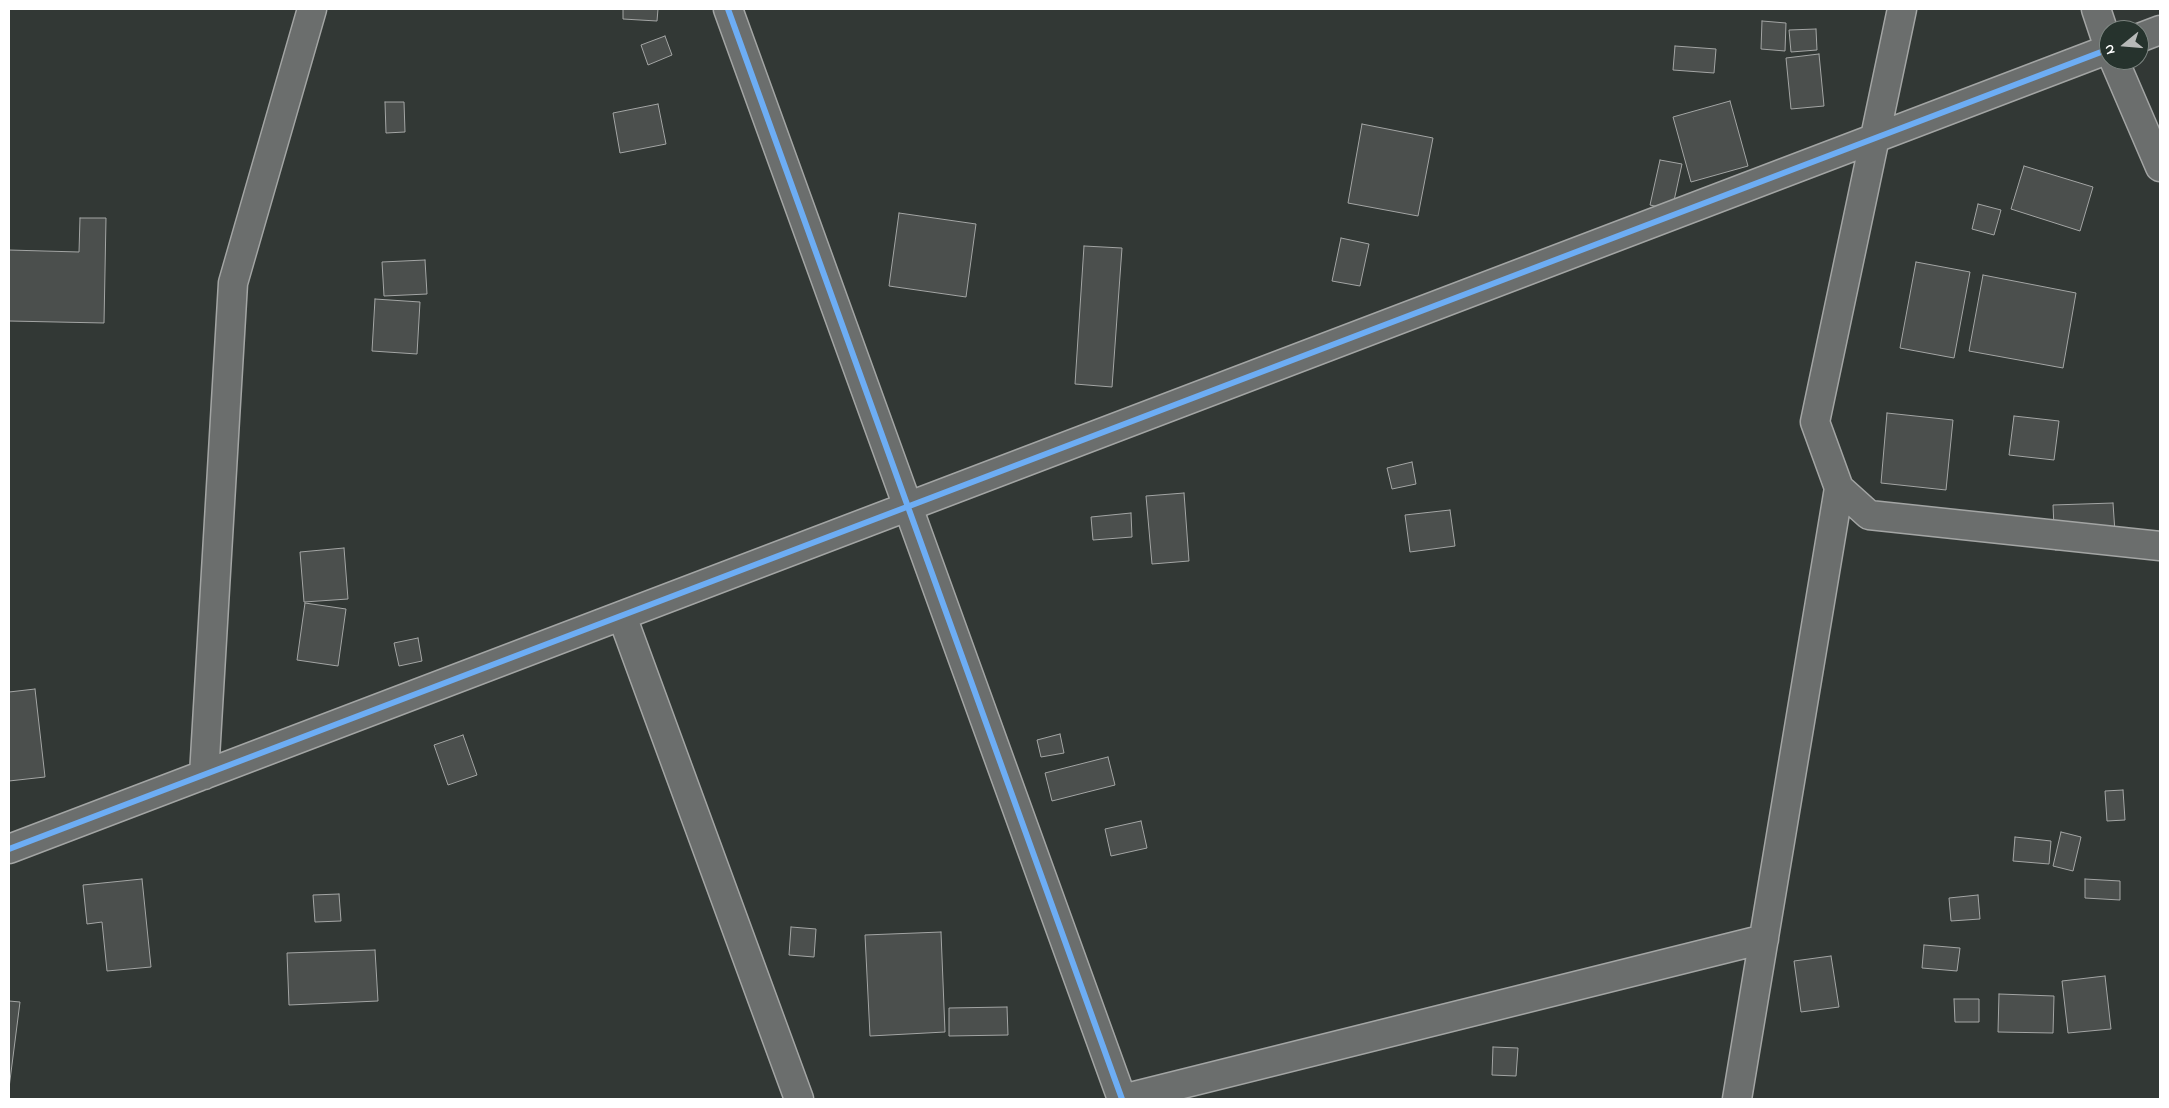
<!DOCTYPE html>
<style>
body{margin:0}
#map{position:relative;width:2169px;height:1108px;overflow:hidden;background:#323835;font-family:"Indie Flower",sans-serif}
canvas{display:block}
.frame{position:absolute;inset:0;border:10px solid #fff;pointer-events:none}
.north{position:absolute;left:2099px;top:20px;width:50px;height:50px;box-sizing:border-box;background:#26332d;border:1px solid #7d8581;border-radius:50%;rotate:253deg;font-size:14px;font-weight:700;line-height:20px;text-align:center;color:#fff}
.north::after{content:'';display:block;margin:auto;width:18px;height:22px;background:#b7b9b8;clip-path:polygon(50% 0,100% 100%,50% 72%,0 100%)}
</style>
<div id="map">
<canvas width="2169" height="1108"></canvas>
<div class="frame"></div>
<div class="north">N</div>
</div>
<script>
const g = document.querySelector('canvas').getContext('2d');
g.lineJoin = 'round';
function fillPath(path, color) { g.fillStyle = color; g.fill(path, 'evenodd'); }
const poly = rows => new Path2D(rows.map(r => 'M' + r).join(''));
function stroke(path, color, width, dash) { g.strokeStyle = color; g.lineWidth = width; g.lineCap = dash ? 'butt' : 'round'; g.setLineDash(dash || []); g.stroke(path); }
const building = poly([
 [623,9,658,9,657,21,623,19,623,9],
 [1762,21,1786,23,1785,51,1761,49,1762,21],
 [1816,29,1817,50,1791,52,1789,30,1816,29],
 [665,36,672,55,648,65,641,45,665,36],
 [1675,46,1716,49,1714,73,1673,70,1675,46],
 [1819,54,1824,106,1791,109,1786,58,1819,54],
 [1730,101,1748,166,1691,182,1673,117,1730,101],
 [385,102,404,102,405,132,386,133,385,102],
 [658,104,666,144,620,153,613,113,658,104],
 [1362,124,1433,138,1418,216,1348,203,1362,124],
 [1660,160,1682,164,1672,210,1650,205,1660,160],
 [2024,166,2093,187,2080,231,2011,209,2024,166],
 [1978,204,2001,210,1994,235,1972,229,1978,204],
 [899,213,976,224,966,297,889,286,899,213],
 [80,218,106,218,104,323,9,321,9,250,79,252,80,218],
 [1341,238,1369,244,1360,286,1332,281,1341,238],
 [1084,246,1122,248,1112,387,1075,384,1084,246],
 [425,260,427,294,384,296,382,262,425,260],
 [1916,262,1970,272,1954,358,1900,348,1916,262],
 [1983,275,2076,293,2063,368,1969,351,1983,275],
 [375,299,420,302,417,354,372,351,375,299],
 [1887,413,1953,420,1946,490,1881,483,1887,413],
 [2014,416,2059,421,2054,460,2009,455,2014,416],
 [1412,462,1416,484,1392,489,1387,468,1412,462],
 [1184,493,1189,561,1152,564,1146,496,1184,493],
 [2113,503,2116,547,2055,550,2053,505,2113,503],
 [1450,510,1455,546,1410,552,1405,515,1450,510],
 [1131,513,1132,537,1093,540,1091,517,1131,513],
 [344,548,348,599,304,602,300,552,344,548],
 [305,603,346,609,338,666,297,660,305,603],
 [418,638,422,661,399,666,394,643,418,638],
 [35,689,45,777,9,781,9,692,35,689],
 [1060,734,1064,753,1041,757,1037,740,1060,734],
 [463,735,477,775,448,785,434,745,463,735],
 [1108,757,1115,785,1052,801,1045,773,1108,757],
 [2123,790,2125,820,2107,821,2105,791,2123,790],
 [1141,821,1147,848,1111,856,1105,829,1141,821],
 [2061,832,2081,837,2073,871,2053,866,2061,832],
 [2015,837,2051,841,2049,864,2013,861,2015,837],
 [142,879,151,967,107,971,102,922,87,924,83,885,142,879],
 [2085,879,2120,881,2120,900,2085,898,2085,879],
 [339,894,341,921,315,922,313,895,339,894],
 [1978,895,1980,919,1951,921,1949,898,1978,895],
 [791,927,816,929,814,957,789,955,791,927],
 [941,932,945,1032,870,1036,865,935,941,932],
 [1924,945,1960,948,1957,971,1922,968,1924,945],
 [375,950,378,1001,289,1005,287,953,375,950],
 [1831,956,1839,1007,1801,1012,1794,961,1831,956],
 [2105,976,2111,1029,2068,1033,2062,981,2105,976],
 [1999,994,2054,996,2053,1033,1998,1032,1999,994],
 [1954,999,1979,999,1979,1022,1955,1022,1954,999],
 [9,1001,20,1002,9,1088,9,1001],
 [1007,1007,1008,1035,949,1036,949,1008,1007,1007],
 [1493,1047,1518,1048,1516,1076,1492,1075,1493,1047]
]);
const minor = poly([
 [728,9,1122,1099],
 [1902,9,1815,422,1839,488,1869,515,2160,546],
 [2096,9,2109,48],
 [2139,38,2160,30],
 [2114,60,2160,167],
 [622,616,799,1099],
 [204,775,233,283,312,9],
 [9,849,2109,49],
 [1122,1099,1764,939],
 [1737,1099,1839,488]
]);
const cycleway = poly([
 [728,9,1122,1099],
 [9,849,2109,49]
]);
fillPath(building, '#4b4f4d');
stroke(building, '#a3a5a4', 1);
stroke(minor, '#a3a5a4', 31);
stroke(minor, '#6b6e6d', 28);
stroke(cycleway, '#6dadf4', 6);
</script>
